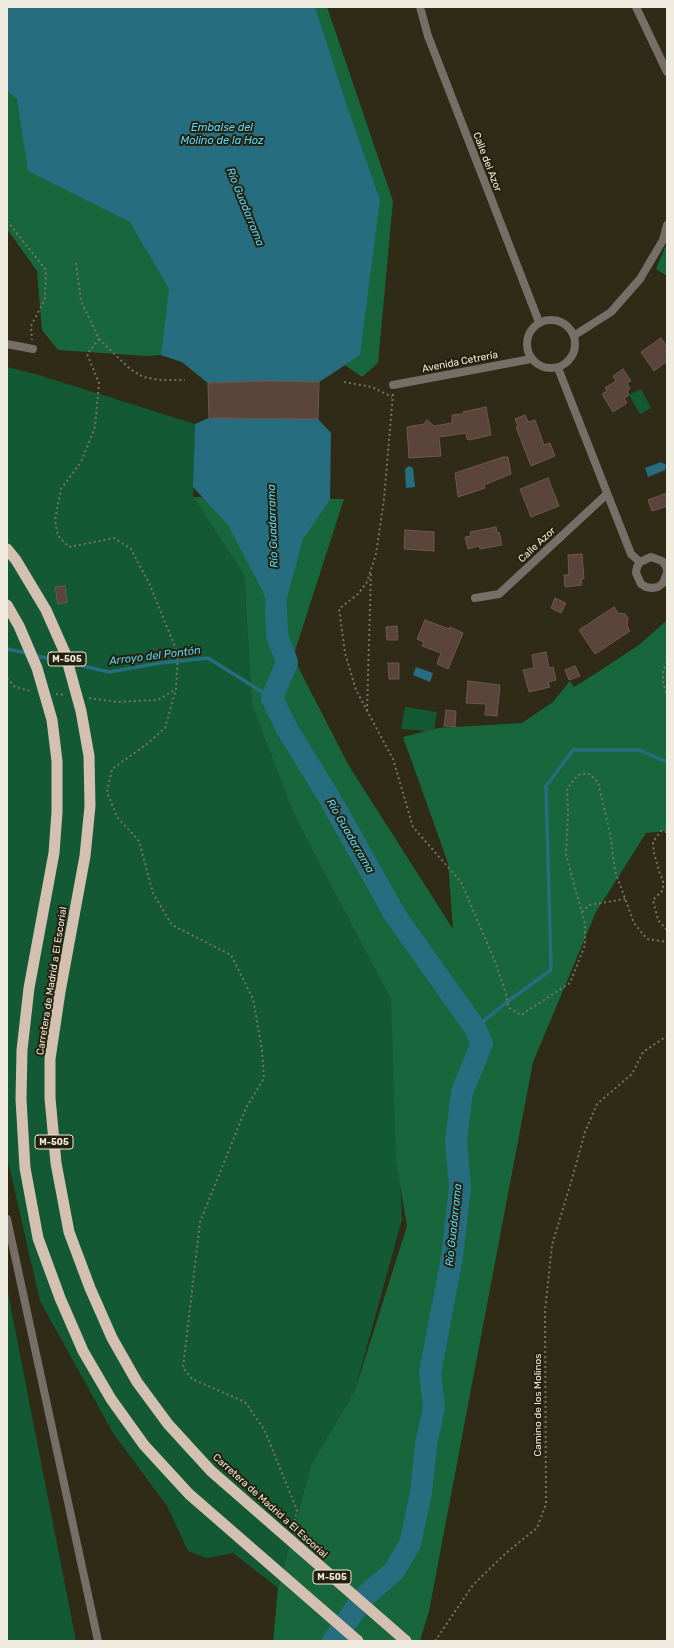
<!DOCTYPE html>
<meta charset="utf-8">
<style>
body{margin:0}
#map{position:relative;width:674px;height:1648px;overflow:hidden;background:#2f2b16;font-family:Rubik,sans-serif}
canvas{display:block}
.frame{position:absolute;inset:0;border:8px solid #efecdf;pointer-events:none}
</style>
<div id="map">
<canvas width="674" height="1648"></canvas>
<div class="frame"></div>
</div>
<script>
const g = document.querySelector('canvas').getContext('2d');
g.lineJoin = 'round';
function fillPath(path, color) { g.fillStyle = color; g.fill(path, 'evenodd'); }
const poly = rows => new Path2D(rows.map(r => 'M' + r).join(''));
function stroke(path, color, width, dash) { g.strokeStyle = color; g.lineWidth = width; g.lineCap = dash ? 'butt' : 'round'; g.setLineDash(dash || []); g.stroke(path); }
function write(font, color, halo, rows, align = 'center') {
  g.font = font + ' Rubik,sans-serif'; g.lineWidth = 4; g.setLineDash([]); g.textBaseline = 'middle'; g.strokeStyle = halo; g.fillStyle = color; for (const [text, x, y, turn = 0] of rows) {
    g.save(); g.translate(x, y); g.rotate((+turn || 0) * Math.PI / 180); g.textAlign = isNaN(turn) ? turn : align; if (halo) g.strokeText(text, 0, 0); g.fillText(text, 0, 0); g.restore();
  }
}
const green = poly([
 [7,367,39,375,195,424,193,497,244,575,252,706,295,817,391,1000,402,1219,355,1390,311,1465,278,1588,233,1553,207,1558,188,1551,167,1506,113,1433,40,1301,7,1157],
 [641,389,651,408,640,414,629,395],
 [405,707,437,712,434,729,427,731,401,729],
 [7,1288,76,1641,7,1641]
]);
const forest = poly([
 [7,7,327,7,393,201,378,363,362,377,345,365,319,382,208,383,182,362,161,355,146,356,58,350,42,330,37,271,7,229],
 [667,243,667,276,656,269],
 [193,497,344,499,293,657,349,766,453,929,448,863,403,737,438,728,522,723,553,702,570,681,574,687,601,670,639,645,667,620,667,831,646,833,596,912,533,1062,429,1611,420,1641,273,1641,278,1588,311,1465,355,1390,407,1226,396,1162,391,1000,295,817,252,706,244,575]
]);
const water = poly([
 [7,7,315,7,348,109,380,200,360,355,319,382,268,381,208,383,182,362,161,355,169,289,130,222,28,171,17,99,7,91],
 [209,418,318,419,331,433,330,500,303,539,277,635,263,592,228,525,193,487,195,424],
 [661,462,666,465,665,470,648,477,645,468],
 [409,466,413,468,415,487,406,488,405,469],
 [416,667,433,673,430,682,413,675]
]);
const stream = poly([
 [7,649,27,653],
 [33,655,64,662],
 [70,663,109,672,160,663,208,658,272,698],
 [475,1028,507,1002,551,970,546,786,573,750,639,750,667,762]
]);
const river = poly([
 [276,606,277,635,287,662,272,698,287,729,330,799,395,915,475,1028,482,1043,462,1092,456,1141,460,1187,452,1257,430,1373,434,1407,426,1445,421,1493,410,1544,394,1571,363,1598,333,1641]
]);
const building = poly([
 [661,338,667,347,667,361,654,371,641,352,661,338],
 [623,369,631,381,627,383,630,389,627,391,629,395,624,398,627,403,613,412,602,394,607,391,605,388,616,381,613,376,623,369],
 [268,381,319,382,318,419,209,418,208,383,268,381],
 [486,407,491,435,469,440,467,439,466,433,439,437,441,456,409,458,407,427,424,424,427,420,434,426,452,423,452,415,463,414,463,412,486,407],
 [525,415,528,422,535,420,544,445,550,443,555,456,531,466,516,427,518,426,515,419,525,415],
 [503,457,508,457,511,474,484,485,485,488,458,497,455,473,503,457],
 [548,478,559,506,531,517,520,489,548,478],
 [667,493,667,506,652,511,648,500,667,493],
 [496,527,497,533,499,532,502,545,480,549,479,546,468,549,465,537,471,536,470,532,496,527],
 [405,530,434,532,434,551,404,549,405,530],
 [582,554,584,579,581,579,582,585,565,587,564,575,569,575,568,555,582,554],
 [65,586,67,602,58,604,55,587,65,586],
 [555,598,566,603,561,613,551,608,555,598],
 [614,607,618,613,625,614,628,618,627,626,630,631,595,654,579,630,614,607],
 [425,620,449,629,450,627,463,633,448,669,437,664,441,653,422,646,424,642,417,639,425,620],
 [397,626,398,640,387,640,386,627,397,626],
 [546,652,549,668,553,667,556,680,548,682,550,687,529,692,523,670,534,668,532,655,546,652],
 [388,663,399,663,399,679,389,679,388,663],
 [575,666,580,676,569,680,565,670,575,666],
 [468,681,500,685,497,716,485,715,486,704,466,703,468,681],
 [446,710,456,711,455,727,444,726,446,710]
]);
const path = poly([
 [7,221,46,270,45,299,31,326,32,340],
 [76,263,81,301,99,339,87,354,99,383,95,427,81,462,61,489,55,520,58,536,69,547,114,538,131,549,149,583,178,654,176,689,165,728,147,744,112,769,107,792,117,817,139,841,153,893,172,925,231,955,253,999,262,1050,264,1078,246,1108,200,1222,183,1368,192,1379,245,1402,264,1429,297,1510,294,1524],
 [99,339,130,369,143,377,161,380,185,380],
 [344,382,372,387,392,397],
 [393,394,384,499,376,554,367,582,358,594,339,609,345,653,356,690,393,759,413,827,461,882,494,959,505,990,509,1008,521,1015,570,983,585,945,585,924,566,855,568,811,567,789,578,775,588,773,598,782,610,833,615,871,634,923,647,939,667,942],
 [667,662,663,671,663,682,667,695],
 [7,678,15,687,31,691],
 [56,694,65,695],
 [89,698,117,702,158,700,176,689],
 [367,711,371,573],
 [667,832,661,831,653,842,654,853,660,874,663,880,663,890,653,900,658,920,667,930],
 [582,912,589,905,625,899],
 [435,1641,473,1585,506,1553,537,1528,546,1504,545,1311,552,1245,572,1179,585,1132,597,1104,632,1074,643,1052,667,1036]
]);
const minor = poly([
 [420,7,428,36,539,322],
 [636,7,667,72],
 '527 344a24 24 0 1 1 48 0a24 24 0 1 1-48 0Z',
 [575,335,611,312,640,279,663,240,667,225],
 [7,344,33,349],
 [558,368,631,554,640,562],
 [393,385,531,359],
 [667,570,666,566,662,561,651,557,640,562,637,567,636,573,641,584,646,587,652,588,658,587,663,583,667,573],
 [475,598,499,594,607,494],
 [7,1219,98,1641]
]);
const trunk = poly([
 [7,549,16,560,46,610,65,653,81,711,89,756,90,806,85,856,60,992,50,1059,50,1098,56,1163,69,1232,90,1288,112,1338,137,1382,168,1424,211,1471,406,1641],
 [7,605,19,626,37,668,52,720,57,761,57,812,54,853,29,988,22,1050,21,1099,25,1168,38,1238,60,1298,83,1351,111,1399,144,1445,189,1494,358,1641]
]);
const shields = [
 [67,659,38],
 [54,1142,38],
 [332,1577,38]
];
const shieldNames = [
 ["M-505",67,659],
 ["M-505",54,1142],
 ["M-505",332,1577]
];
const streetNames = [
 ["Calle del Azor",487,162,69],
 ["Avenida Cetrería",460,362,-11],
 ["Calle Azor",537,545,-43],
 ["Carretera de Madrid a El Escorial",52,981,-81],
 ["Camino de los Molinos",538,1405,-90],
 ["Carretera de Madrid a El Escorial",270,1506,42]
];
const waterNames = [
 ["Embalse del",222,128],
 ["Molino de la Hoz",222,141],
 ["Río Guadarrama",245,207,68],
 ["Río Guadarrama",273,526,-92],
 ["Arroyo del Pontón",155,656,-7],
 ["Río Guadarrama",350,836,60],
 ["Río Guadarrama",454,1225,-84]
];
fillPath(green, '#135934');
fillPath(forest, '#18663c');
fillPath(water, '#266d80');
stroke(stream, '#266d80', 3.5);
stroke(river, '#266d80', 22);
fillPath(building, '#5b453b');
stroke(building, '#6f584e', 1);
stroke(path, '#777361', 2, [2, 3]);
stroke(minor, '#776e68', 8);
stroke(trunk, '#d4c0b0', 11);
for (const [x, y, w] of shields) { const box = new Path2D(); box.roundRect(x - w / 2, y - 7, w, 14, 3); g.fillStyle = '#26210d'; g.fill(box); stroke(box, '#efecdf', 1); }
write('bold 9px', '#efecdf', null, shieldNames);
write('10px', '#efecdf', '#26210d', streetNames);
write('italic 11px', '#54d8fd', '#26210d', waterNames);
</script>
